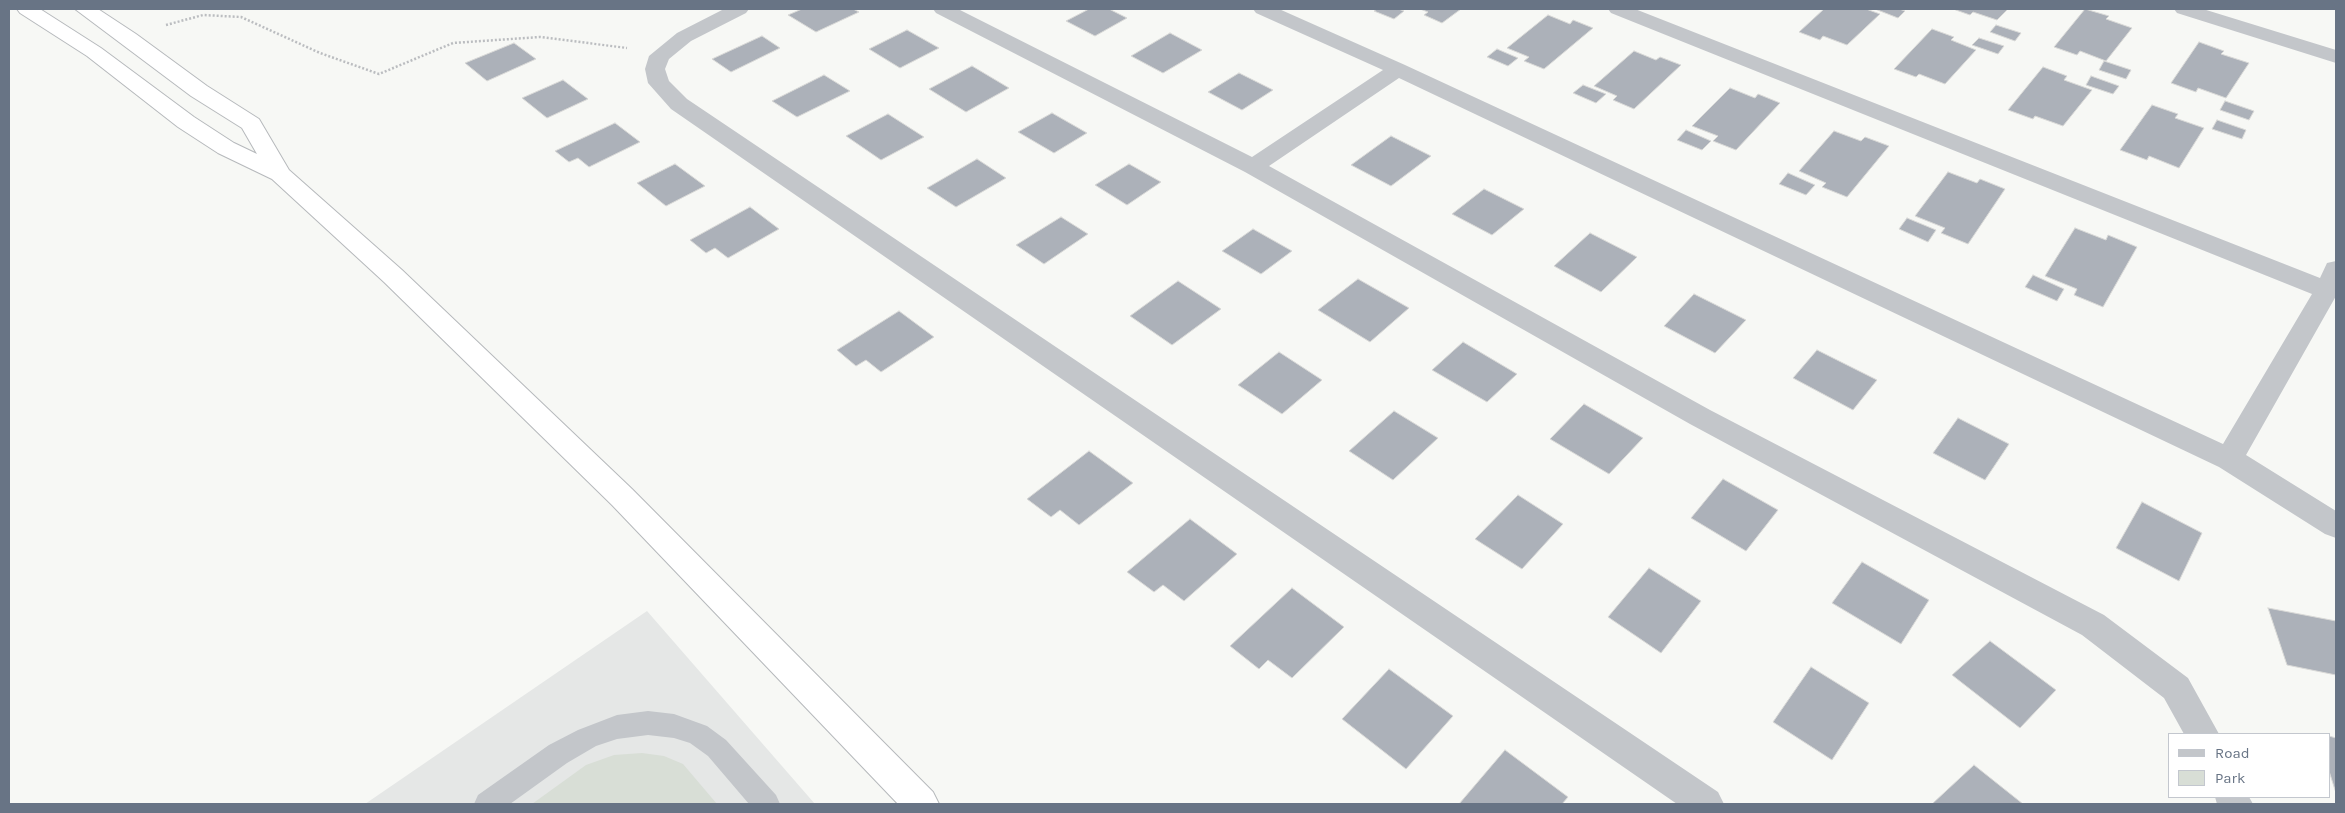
<!DOCTYPE html>
<style>
body{margin:0}
#map{position:relative;width:2345px;height:813px;overflow:hidden;background:#f7f8f5;font-family:Karla,sans-serif}
canvas{display:block}
.frame{position:absolute;inset:0;border:10px solid #687485;pointer-events:none}
.legend{position:absolute;left:2168px;top:733px;width:162px;height:65px;box-sizing:border-box;background:#fff;border:1px solid #c3c7ce;margin:0;padding:6px 9px;list-style:none;font-size:15px;color:#687485}
.legend li{display:flex;align-items:center;gap:10px;height:25px}
.legend b{width:25px;border:1px solid #c3c7ce}
</style>
<div id="map">
<canvas width="2345" height="813"></canvas>
<div class="frame"></div>
<ul class="legend">
<li><b style="height:6px;background:#c3c6ca"></b>Road</li>
<li><b style="height:14px;background:#d8ded6"></b>Park</li>
</ul>
</div>
<script>
const g = document.querySelector('canvas').getContext('2d');
g.lineJoin = 'round';
function fillPath(path, color) { g.fillStyle = color; g.fill(path, 'evenodd'); }
const poly = rows => new Path2D(rows.map(r => 'M' + r).join(''));
function stroke(path, color, width, dash) { g.strokeStyle = color; g.lineWidth = width; g.lineCap = dash ? 'butt' : 'round'; g.setLineDash(dash || []); g.stroke(path); }
const built = poly([
 [647,611,815,804,365,804]
]);
const green = poly([
 [642,753,664,756,683,764,717,804,532,804,586,765,614,755]
]);
const building = poly([
 [802,9,853,9,859,12,816,32,788,15,802,9],
 [1089,9,1109,9,1127,18,1095,36,1066,21,1089,9],
 [1377,9,1398,9,1404,11,1394,19,1374,11,1377,9],
 [1420,9,1461,9,1442,23,1424,15,1428,12,1420,9],
 [1824,9,1866,9,1880,14,1847,45,1823,36,1820,40,1799,32,1824,9],
 [1875,9,1899,9,1905,11,1898,18,1875,9],
 [1953,9,2008,9,1997,20,1973,12,1970,15,1953,9],
 [2085,9,2109,16,2106,19,2132,28,2106,61,2080,51,2077,55,2054,47,2085,9],
 [1548,15,1570,24,1573,20,1593,28,1544,69,1524,61,1529,57,1507,48,1548,15],
 [1996,25,2021,33,2015,41,1990,32,1996,25],
 [1932,29,1954,37,1951,40,1976,50,1945,84,1919,74,1916,77,1894,69,1932,29],
 [907,30,939,48,900,68,869,49,907,30],
 [1170,33,1202,50,1163,73,1131,56,1170,33],
 [762,36,780,48,731,72,712,59,762,36],
 [1979,38,2004,46,1998,54,1972,45,1979,38],
 [2199,42,2224,51,2221,54,2249,63,2226,98,2198,88,2196,92,2171,83,2199,42],
 [514,43,536,59,487,81,465,63,514,43],
 [1497,49,1518,58,1508,66,1487,57,1497,49],
 [1634,51,1656,60,1660,57,1681,65,1634,109,1613,100,1617,96,1594,86,1634,51],
 [2104,61,2131,70,2126,79,2099,70,2104,61],
 [972,66,1009,88,966,112,929,89,972,66],
 [2043,67,2067,76,2064,80,2092,90,2063,126,2035,116,2033,119,2008,110,2043,67],
 [1239,73,1273,90,1242,110,1208,92,1239,73],
 [824,75,850,91,797,117,772,101,824,75],
 [2091,76,2119,86,2113,94,2086,85,2091,76],
 [563,80,588,99,547,118,522,98,563,80],
 [1583,85,1606,94,1596,103,1573,93,1583,85],
 [1730,88,1755,98,1758,94,1780,103,1736,150,1713,141,1718,136,1692,126,1730,88],
 [2225,101,2254,111,2249,120,2220,110,2225,101],
 [2152,105,2178,114,2175,118,2204,128,2179,168,2149,156,2147,160,2120,150,2152,105],
 [1052,113,1087,133,1054,153,1018,132,1052,113],
 [888,114,924,137,881,160,846,136,888,114],
 [2217,120,2246,130,2242,139,2212,129,2217,120],
 [615,123,640,142,589,167,578,158,569,162,555,151,615,123],
 [1686,130,1711,141,1702,150,1677,140,1686,130],
 [1834,131,1861,141,1865,137,1889,146,1847,197,1822,187,1826,183,1799,171,1834,131],
 [1391,136,1431,156,1391,186,1351,165,1391,136],
 [977,159,1006,178,956,207,927,188,977,159],
 [675,164,705,186,666,206,637,183,675,164],
 [1129,164,1161,182,1127,205,1095,185,1129,164],
 [1948,172,1977,183,1980,179,2005,189,1968,244,1941,233,1945,228,1915,216,1948,172],
 [1788,173,1815,185,1806,195,1779,184,1788,173],
 [1484,189,1524,209,1492,235,1452,214,1484,189],
 [750,207,779,229,728,258,715,248,706,253,690,240,750,207],
 [1061,217,1088,234,1044,264,1016,245,1061,217],
 [1907,218,1936,230,1928,242,1899,229,1907,218],
 [2075,228,2106,240,2108,235,2137,247,2103,307,2074,295,2077,289,2045,276,2075,228],
 [1253,229,1292,251,1261,274,1222,251,1253,229],
 [1590,233,1637,257,1601,292,1554,266,1590,233],
 [2033,275,2064,289,2057,301,2025,287,2033,275],
 [1358,279,1409,308,1370,342,1318,310,1358,279],
 [1178,281,1221,309,1172,345,1130,316,1178,281],
 [1694,294,1746,320,1715,353,1664,326,1694,294],
 [899,311,934,337,881,372,866,360,856,366,837,350,899,311],
 [1463,342,1517,374,1487,402,1432,370,1463,342],
 [1817,350,1877,380,1853,410,1793,378,1817,350],
 [1279,352,1322,380,1282,414,1238,385,1279,352],
 [1584,404,1643,438,1609,474,1550,439,1584,404],
 [1394,411,1438,438,1393,480,1349,451,1394,411],
 [1958,418,2009,444,1985,480,1933,453,1958,418],
 [1089,451,1133,483,1079,525,1060,510,1051,517,1027,499,1089,451],
 [1723,479,1778,510,1746,551,1691,518,1723,479],
 [1518,495,1563,524,1522,569,1475,539,1518,495],
 [2142,502,2202,533,2179,581,2116,548,2142,502],
 [1190,519,1237,554,1184,601,1163,585,1154,592,1127,572,1190,519],
 [1862,562,1929,600,1901,644,1832,603,1862,562],
 [1649,568,1701,601,1661,653,1608,617,1649,568],
 [1292,588,1344,627,1292,678,1268,660,1259,669,1230,646,1292,588],
 [2268,608,2336,621,2336,675,2287,665,2268,608],
 [1990,641,2056,690,2020,728,1952,675,1990,641],
 [1811,667,1869,703,1832,760,1773,722,1811,667],
 [1389,669,1453,716,1406,769,1342,719,1389,669],
 [2329,736,2336,738,2336,793,2329,771,2329,736],
 [1505,750,1568,797,1562,804,1459,804,1505,750],
 [1974,765,2023,804,1932,804,1974,765]
]);
const path = poly([
 [166,25,203,15,241,17,320,53,379,74,453,43,540,37,627,48]
]);
const service = poly([
 [648,711,674,714,707,726,726,740,776,795,780,804,749,804,708,756,690,743,674,738,648,735,617,739,596,746,567,763,510,804,474,804,478,795,549,745,578,730,617,715,648,711]
]);
const minor = poly([
 [724,9,749,9,746,13,691,41,669,59,665,69,669,81,687,99,1718,792,1724,804,1677,804,671,109,648,83,645,69,649,56,677,33,724,9],
 [933,9,958,9,1252,157,1383,70,1256,13,1253,9,1279,9,1405,65,2223,444,2312,294,1611,13,1608,9,1635,9,2320,278,2327,263,2336,261,2336,296,2246,455,2336,511,2336,538,2325,534,2219,467,1399,78,1269,166,1710,410,2104,615,2188,678,2219,734,2184,734,2164,698,2082,635,1690,424,1245,172,936,13,933,9],
 [2174,9,2203,9,2336,50,2336,63,2177,13,2174,9],
 [2215,797,2249,797,2253,804,2217,804,2215,797]
]);
const trunk = poly([
 [17,9,40,9,101,48,194,117,234,143,257,154,242,128,191,96,75,9,98,9,136,34,207,86,259,119,289,170,402,270,632,489,933,792,939,804,898,804,612,505,384,282,272,179,218,153,178,127,87,56,20,13,17,9]
]);
fillPath(built, '#e5e7e6');
fillPath(green, '#d8ded6');
fillPath(building, '#acb1b9');
stroke(building, '#d9d9d7', 1);
stroke(trunk, '#b6b9bc', 2);
stroke(path, '#bbbdc0', 2.5, [2, 2]);
fillPath(service, '#c3c6ca');
fillPath(minor, '#c3c6ca');
fillPath(trunk, '#fff');
</script>
